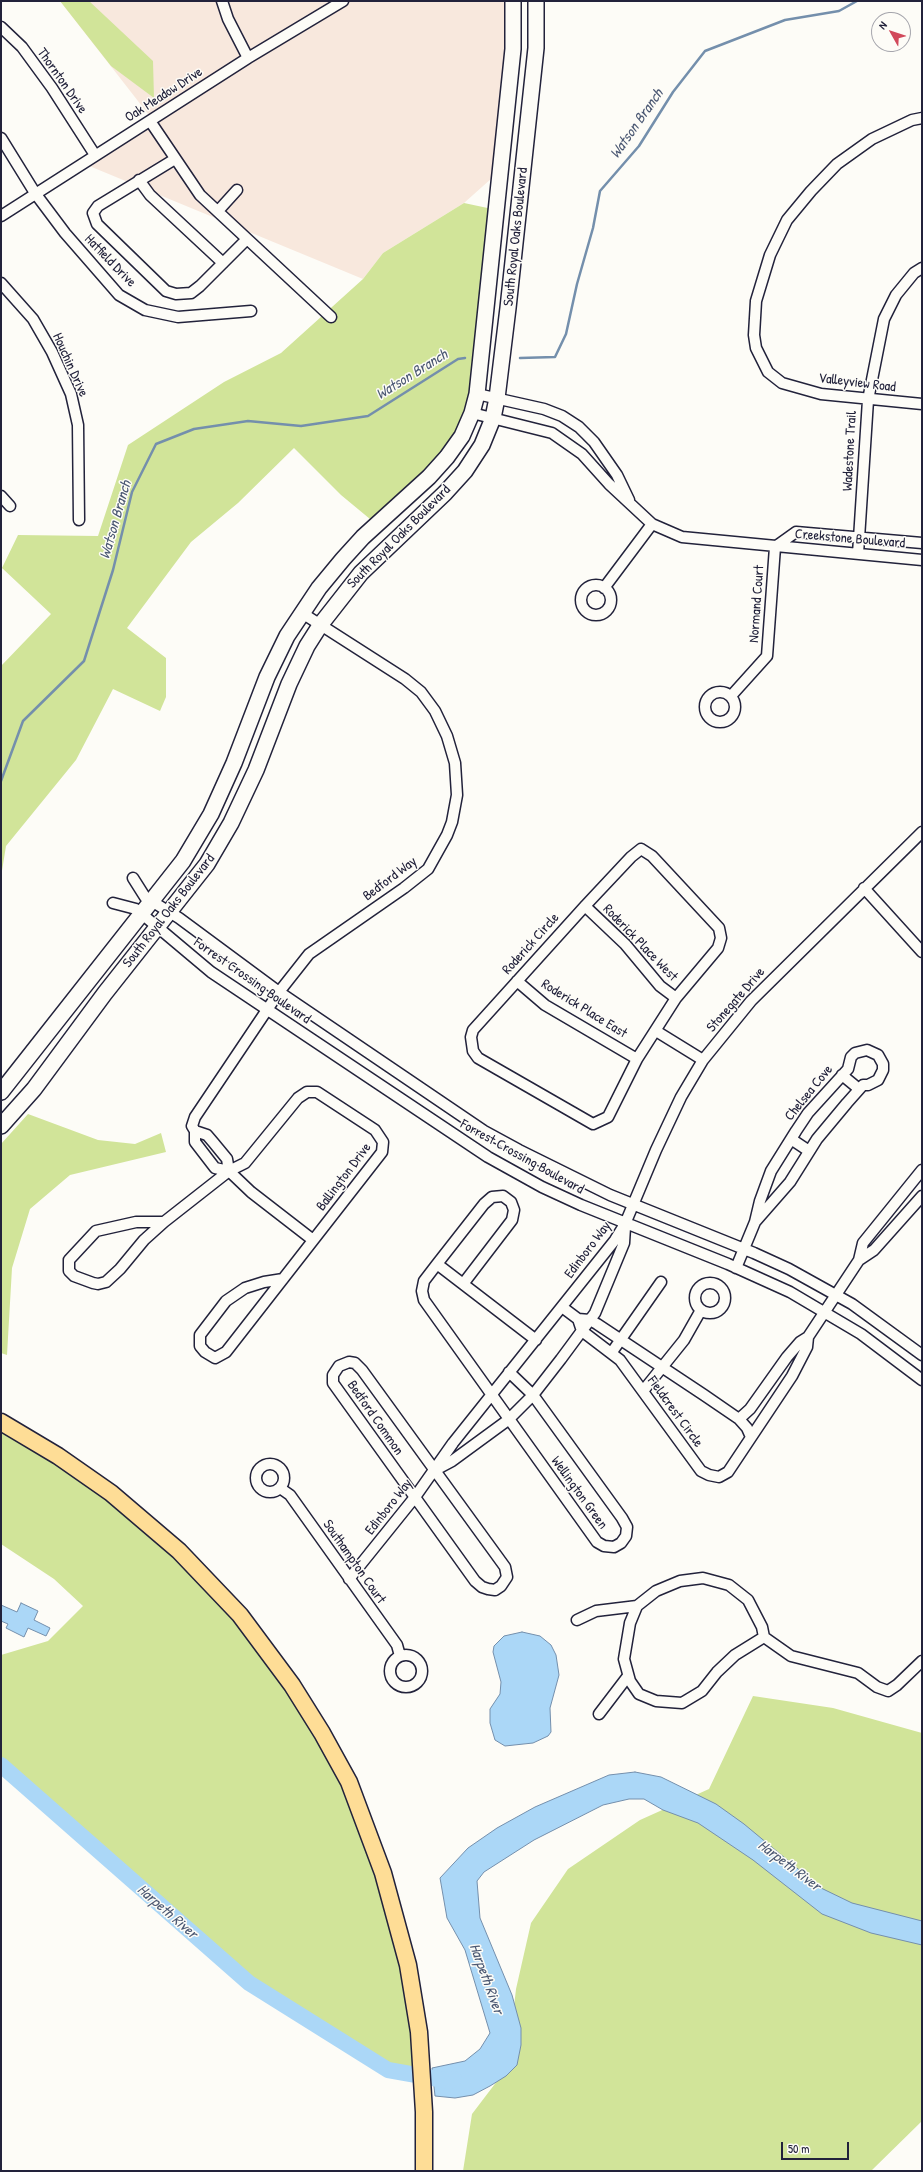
<!DOCTYPE html>
<style>
body{margin:0}
#map{position:relative;width:923px;height:2172px;overflow:hidden;background:#fdfcf7;font-family:"Patrick Hand",sans-serif}
canvas{display:block}
.frame{position:absolute;inset:0;border:2px solid #22223b;pointer-events:none}
.north{position:absolute;left:871px;top:12px;width:40px;height:40px;box-sizing:border-box;background:#fdfcf7;border:1px solid #a5a5ac;border-radius:50%;rotate:309deg;font-size:11px;font-weight:700;line-height:16px;text-align:center;color:#22223b}
.north::after{content:'';display:block;margin:auto;width:14px;height:18px;background:#d1495b;clip-path:polygon(50% 0,100% 100%,50% 72%,0 100%)}
.scale{position:absolute;left:781px;top:2142px;width:68px;height:18px;box-sizing:border-box;border:2px solid #22223b;border-top:0;padding-left:5px;font-size:12px;line-height:14px;white-space:nowrap;color:#22223b;-webkit-text-stroke:3px #fdfcf7;paint-order:stroke}
</style>
<div id="map">
<canvas width="923" height="2172"></canvas>
<div class="frame"></div>
<div class="north">N</div>
<div class="scale">50 m</div>
</div>
<script>
const g = document.querySelector('canvas').getContext('2d');
g.lineJoin = 'round';
function fillPath(path, color) { g.fillStyle = color; g.fill(path, 'evenodd'); }
const poly = rows => new Path2D(rows.map(r => 'M' + r).join(''));
function stroke(path, color, width, dash) { g.strokeStyle = color; g.lineWidth = width; g.lineCap = dash ? 'butt' : 'round'; g.setLineDash(dash || []); g.stroke(path); }
function write(font, color, halo, rows, align = 'center') {
  g.font = font + ' "Patrick Hand",sans-serif'; g.lineWidth = 3; g.setLineDash([]); g.textBaseline = 'middle'; g.strokeStyle = halo; g.fillStyle = color; for (const [text, x, y, turn = 0] of rows) {
    g.save(); g.translate(x, y); g.rotate((+turn || 0) * Math.PI / 180); g.textAlign = isNaN(turn) ? turn : align; if (halo) g.strokeText(text, 0, 0); g.fillText(text, 0, 0); g.restore();
  }
}
const built = poly([
 [60,1,513,1,501,170,464,203,383,253,363,279,82,163,152,119]
]);
const green = poly([
 [60,1,89,1,153,61,154,98,111,66],
 [464,203,497,210,487,307,462,436,387,516,370,519,341,495,294,448,238,503,191,542,127,628,166,658,166,697,160,711,113,689,76,760,6,846,1,877,1,666,51,614,2,568,18,535,98,536,128,445,224,382,281,353,363,279,383,253],
 [28,1114,98,1140,135,1144,161,1133,166,1152,70,1175,30,1209,12,1268,7,1355,1,1353,1,1144],
 [1,1422,30,1439,207,1579,322,1733,383,1873,422,2074,388,2070,249,1983,1,1765,1,1655,48,1641,83,1606,54,1579,1,1544],
 [753,1696,833,1708,922,1733,922,2121,871,2171,463,2171,472,2114,507,2068,516,1989,531,1923,568,1869,640,1820,709,1789]
]);
const water = poly([
 [21,1603,38,1611,34,1620,50,1628,46,1636,28,1628,24,1637,6,1628,8,1624,1,1621,1,1605,17,1612,21,1603],
 [522,1632,540,1636,551,1645,556,1655,559,1675,550,1708,551,1732,548,1736,533,1743,505,1746,495,1740,490,1723,490,1709,500,1694,501,1682,493,1652,494,1646,504,1636,522,1632],
 [635,1772,661,1777,716,1804,744,1824,821,1888,852,1903,922,1921,922,1945,871,1933,822,1914,753,1860,698,1823,663,1810,644,1799,629,1799,603,1805,534,1840,484,1872,477,1881,480,1918,512,1995,521,2028,521,2045,517,2065,506,2076,490,2086,473,2095,455,2098,435,2096,432,2068,465,2061,480,2049,490,2033,465,1950,447,1918,440,1878,468,1848,497,1828,535,1807,609,1775,635,1772]
]);
const stream = poly([
 [520,358,555,357,566,334,577,284,593,228,600,191,639,146,673,92,705,51,785,20,839,11,857,1],
 [1,781,23,721,84,661,113,570,132,492,156,444,194,429,248,421,301,426,368,416,458,359,465,358]
]);
const river = poly([
 [1,1765,249,1983,388,2070,450,2081,454,2079]
]);
const minor = poly([
 [222,1,228,19,248,58],
 [1,27,22,47,52,88,95,155],
 [922,118,912,120,872,139,837,164,811,191,787,220,770,255,756,301,754,335,756,348,768,372,782,383,821,394,922,404],
 [150,121,200,195,331,317],
 [1,138,35,193,65,233,119,295,145,310,178,317,251,311],
 [175,159,98,206,93,213,97,224,166,291,176,294,191,293,200,286,247,239],
 [139,180,150,195,223,263],
 [218,211,237,190],
 [1,216,248,58,343,1],
 [1,283,33,319,52,352,71,394,78,425,79,520],
 [477,394,544,409,562,416,579,427,594,442,617,475,629,500],
 [472,413,552,433,582,454,609,484,652,524,682,537,922,560],
 [1,496,10,506],
 [775,547,796,532,922,543],
 [858,554,868,400,884,319,896,295,914,273,922,268],
 '581 600a15 15 0 1 1 30 0a15 15 0 1 1-30 0Z',
 [604,588,652,524],
 '705 707a15 15 0 1 1 30 0a15 15 0 1 1-30 0Z',
 [731,696,767,656,775,547],
 [641,849,652,856,719,928,721,938,718,948,676,998,637,1059,608,1117,593,1124,478,1058,473,1051,471,1037,473,1030,585,906,631,857,641,849],
 [133,878,145,897,179,918,279,992,484,1131,519,1150,610,1195,754,1253,789,1269,852,1304,922,1355],
 [864,888,922,952],
 [113,903,136,909,211,972,488,1157,542,1187,581,1205,728,1264,790,1292,861,1334,922,1380],
 [585,906,625,944,660,986,676,998],
 [517,981,545,1005,637,1059],
 [656,1031,703,1060],
 [842,1075,859,1089],
 [195,1131,207,1135,213,1142,227,1159,229,1171],
 [791,1139,809,1151],
 [922,1170,863,1243,859,1260,874,1250,922,1196],
 [229,1171,215,1168,195,1142,195,1131,192,1126,195,1117,279,992,309,954,404,888,428,869,447,835,452,822,457,795,455,763,447,736,435,711,421,692,405,679,302,613],
 [229,1171,251,1192,313,1240],
 [164,1222,136,1222,96,1231,69,1260,69,1271,74,1276,93,1283,98,1284,106,1282,120,1269,144,1240,164,1222,229,1171,245,1163,298,1098,307,1092,317,1092,375,1130,383,1142,382,1152,226,1352,215,1358,205,1352,200,1346,200,1335,226,1301,245,1288,264,1282,283,1279],
 [437,1264,536,1340],
 [736,1268,755,1222,760,1201,771,1171,796,1131,808,1113,848,1069,851,1057,855,1053,867,1050,878,1055,883,1064,883,1070,878,1080,868,1085,863,1085,847,1103,817,1139,790,1182,755,1222],
 '695 1298a15 15 0 1 1 30 0a15 15 0 1 1-30 0Z',
 [463,1284,512,1220,514,1210,511,1202,503,1196,492,1197,484,1204,437,1264,424,1281,422,1291,424,1300,597,1542,604,1546,614,1547,621,1543,626,1536,627,1527,622,1518,533,1395,509,1372],
 [562,1307,578,1319],
 [808,1337,859,1260],
 [612,1352,661,1282],
 [349,1362,355,1363,362,1370,505,1567,507,1577,501,1586,495,1590,488,1589,482,1587,475,1581,333,1383,333,1375,339,1366,349,1362],
 [643,1391,684,1340,701,1310],
 [739,1419,750,1409,787,1357,800,1342,808,1337,807,1347,792,1376,728,1472,719,1477,709,1475,701,1471,620,1360,582,1331,578,1319,590,1320,597,1324,704,1395,739,1419,747,1428,751,1437],
 '256 1478a14 14 0 1 1 28 0a14 14 0 1 1-28 0Z',
 [437,1469,452,1461,508,1420,533,1395,561,1359,595,1313,624,1243,625,1227],
 [280,1488,290,1495,397,1645,400,1656],
 [349,1579,415,1497,453,1443,615,1240,625,1224,656,1150,681,1097,703,1060,751,1001,922,832],
 [577,1620,596,1611,637,1606],
 [764,1637,735,1655,717,1672,702,1691,682,1703,656,1701,639,1694,630,1681,624,1659,630,1623,637,1606,656,1591,680,1581,703,1578,729,1585,748,1600,762,1627,764,1637,791,1656,858,1673,877,1687,888,1691,897,1685,922,1661],
 '390 1671a16 16 0 1 1 32 0a16 16 0 1 1-32 0Z',
 [599,1714,628,1676]
]);
const secondary = poly([
 [1,1092,183,861,211,814,234,763,267,677,287,636,319,588,343,559,363,537,429,477,447,457,462,436,472,413,477,394,513,49,513,1],
 [1,1126,34,1089,105,993,207,864,231,823,256,770,289,684,307,646,321,624,361,573,445,493,465,471,482,445,493,418,497,398,508,308,536,48,536,1]
]);
const primary = poly([
 [1,1422,58,1456,111,1493,179,1551,240,1615,292,1685,322,1733,349,1782,383,1873,408,1965,419,2032,424,2112,424,2171]
]);
const streetNames = [
 ["Thornton Drive",62,81,55],
 ["Oak Meadow Drive",164,95,-33],
 ["South Royal Oaks Boulevard",516,237,-84],
 ["Hatfield Drive",110,261,46],
 ["Houchin Drive",70,365,66],
 ["Valleyview Road",857,383,7],
 ["Wadestone Trail",850,451,-87],
 ["South Royal Oaks Boulevard",399,537,-45],
 ["Creekstone Boulevard",850,539,5],
 ["Normand Court",757,604,-86],
 ["Bedford Way",390,879,-37],
 ["South Royal Oaks Boulevard",169,911,-52],
 ["Roderick Place West",640,943,46],
 ["Roderick Circle",531,944,-48],
 ["Forrest Crossing Boulevard",252,981,35],
 ["Stonegate Drive",736,1000,-49],
 ["Roderick Place East",584,1009,32],
 ["Chelsea Cove",809,1093,-51],
 ["Forrest Crossing Boulevard",522,1157,29],
 ["Ballington Drive",344,1177,-53],
 ["Edinboro Way",588,1250,-53],
 ["Fieldcrest Circle",675,1412,54],
 ["Bedford Common",375,1418,55],
 ["Wellington Green",579,1493,54],
 ["Edinboro Way",389,1507,-52],
 ["Southampton Court",354,1562,55]
];
const waterNames = [
 ["Watson Branch",637,124,-55],
 ["Watson Branch",412,375,-32],
 ["Watson Branch",116,520,-74],
 ["Harpeth River",789,1866,37],
 ["Harpeth River",167,1912,41],
 ["Harpeth River",486,1979,70]
];
fillPath(built, '#f8e8dd');
fillPath(green, '#d1e499');
fillPath(water, '#abd7f7');
stroke(water, '#748fac', 1);
stroke(stream, '#748fac', 2.5);
stroke(river, '#abd7f7', 16);
stroke(minor, '#22223b', 13);
stroke(secondary, '#22223b', 18);
stroke(primary, '#22223b', 19);
stroke(minor, '#fdfcf7', 10);
stroke(secondary, '#fdfcf7', 15);
stroke(primary, '#fedd96', 16);
write('14px', '#22223b', '#fdfcf7', streetNames);
write('italic 15px', '#4b5873', '#fdfcf7', waterNames);
</script>
